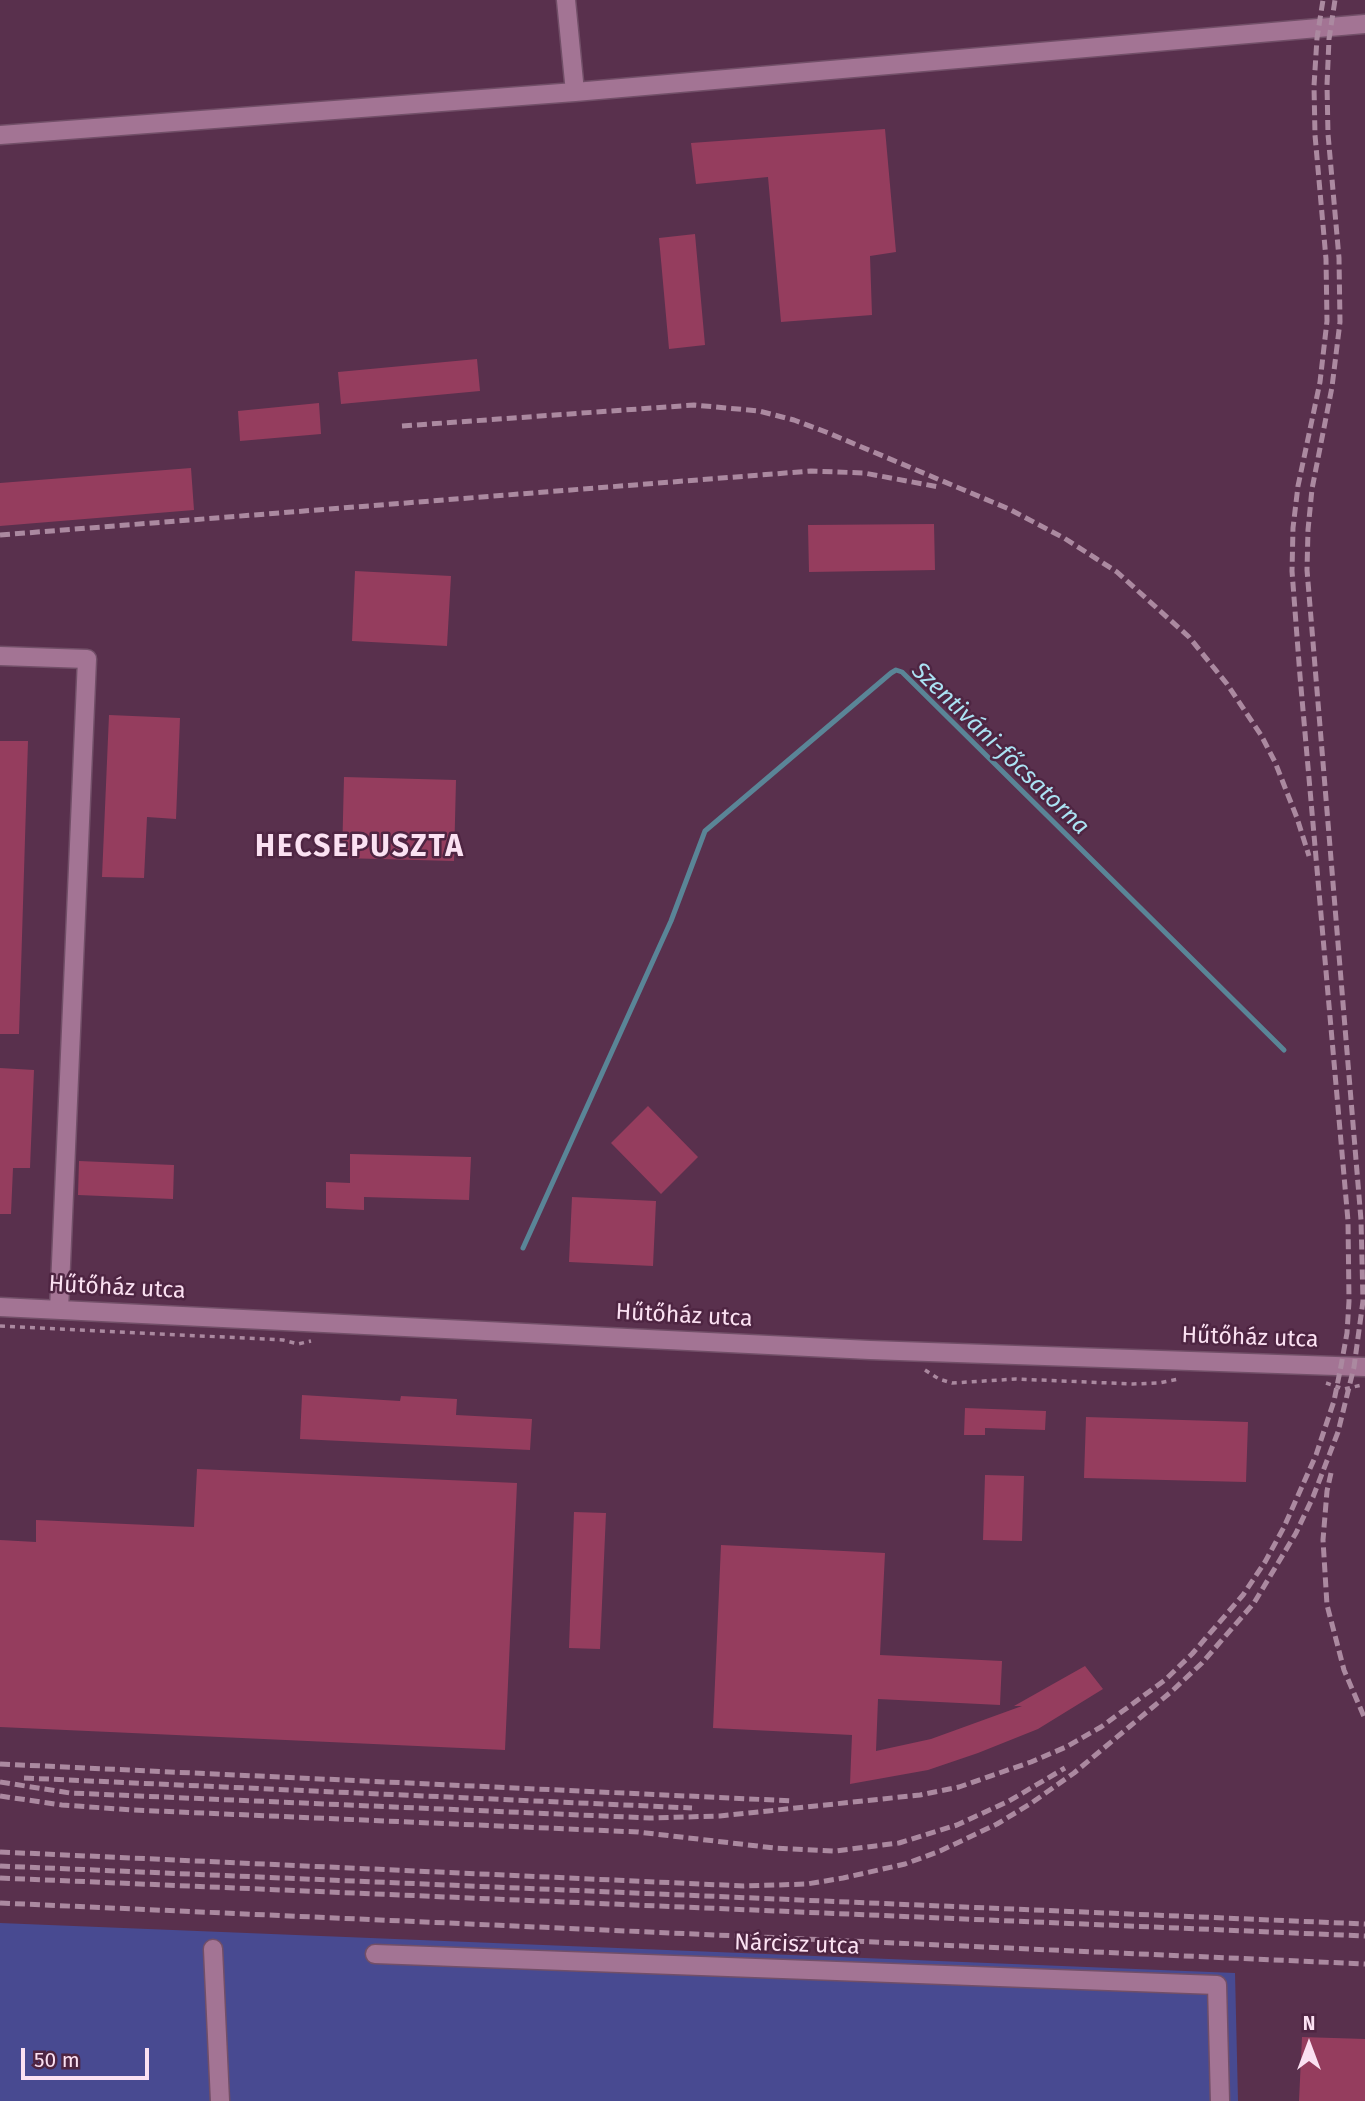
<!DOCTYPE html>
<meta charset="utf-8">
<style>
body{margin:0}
#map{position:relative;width:1365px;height:2101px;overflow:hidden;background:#59304d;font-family:"Fira Sans",sans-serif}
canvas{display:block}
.north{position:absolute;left:1274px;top:2010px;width:70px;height:70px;-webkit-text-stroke:5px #4e2542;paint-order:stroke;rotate:0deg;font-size:19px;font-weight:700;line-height:28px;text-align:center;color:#fbe1f2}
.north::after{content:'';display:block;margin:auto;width:24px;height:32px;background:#fbe1f2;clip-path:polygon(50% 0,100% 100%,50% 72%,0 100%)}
.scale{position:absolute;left:21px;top:2048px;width:128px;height:32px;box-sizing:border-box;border:4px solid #fbe1f2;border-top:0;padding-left:9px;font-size:21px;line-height:24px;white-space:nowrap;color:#fbe1f2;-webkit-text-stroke:5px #4e2542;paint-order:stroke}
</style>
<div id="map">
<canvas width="1365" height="2101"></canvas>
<div class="north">N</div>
<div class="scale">50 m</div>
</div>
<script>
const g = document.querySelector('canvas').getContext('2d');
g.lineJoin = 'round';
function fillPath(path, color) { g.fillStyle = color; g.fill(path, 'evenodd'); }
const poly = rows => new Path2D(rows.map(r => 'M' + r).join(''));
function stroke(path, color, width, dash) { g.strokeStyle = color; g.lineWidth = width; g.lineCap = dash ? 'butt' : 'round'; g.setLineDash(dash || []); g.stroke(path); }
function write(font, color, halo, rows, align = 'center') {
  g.font = font + ' "Fira Sans",sans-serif'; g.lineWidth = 5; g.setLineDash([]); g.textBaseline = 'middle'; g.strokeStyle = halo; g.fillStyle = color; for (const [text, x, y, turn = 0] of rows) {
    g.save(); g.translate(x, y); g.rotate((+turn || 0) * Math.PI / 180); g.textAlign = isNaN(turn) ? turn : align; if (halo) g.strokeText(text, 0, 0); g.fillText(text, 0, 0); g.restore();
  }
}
const green = poly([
 [0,1923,1235,1973,1238,2101,0,2101]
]);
const stream = poly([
 [523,1248,671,921,705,831,891,673,896,670,902,672,1284,1050]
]);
const building = poly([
 [885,129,896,252,870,256,872,315,781,322,768,177,696,184,691,143],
 [695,234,705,345,669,349,659,238],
 [477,359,480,391,341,404,338,372],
 [319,403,321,434,240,441,238,411],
 [191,468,194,510,0,526,0,483],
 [934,524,935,570,809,572,808,525],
 [355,571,451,576,447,646,352,641],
 [109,715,180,718,176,819,147,817,144,878,102,877],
 [0,741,28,741,19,1034,0,1034],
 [344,777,456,780,454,861,342,858],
 [0,1068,34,1070,30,1168,13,1168,11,1214,0,1214],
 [648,1106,698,1157,661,1194,611,1143],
 [350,1154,471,1157,469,1200,364,1197,364,1210,326,1208,326,1182,350,1183],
 [79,1161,174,1165,173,1199,78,1195],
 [572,1197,656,1201,653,1266,569,1262],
 [302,1395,400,1401,401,1396,457,1399,456,1415,532,1419,530,1450,300,1439],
 [965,1408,1046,1411,1045,1430,985,1428,985,1435,964,1435],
 [1086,1417,1248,1422,1246,1482,1084,1478],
 [197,1469,517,1483,505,1750,0,1727,0,1540,36,1542,36,1520,194,1527],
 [985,1475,1024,1476,1022,1541,983,1540],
 [574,1512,606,1513,600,1649,569,1648],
 [721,1545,885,1553,880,1655,1002,1661,1000,1705,878,1699,876,1751,931,1739,1022,1706,1014,1706,1085,1666,1103,1689,1038,1729,978,1753,928,1770,850,1784,852,1735,713,1728],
 [1302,2037,1365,2039,1365,2101,1299,2101]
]);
const path = poly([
 [0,1326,283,1340,298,1344,311,1341],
 [925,1370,939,1379,952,1383,1016,1379,1133,1384,1159,1383,1179,1379],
 [1326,1383,1344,1389,1362,1385]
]);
const minor = poly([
 [566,0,575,92],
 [0,135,575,92,1365,24],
 [0,656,87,659,59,1310],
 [0,1307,870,1350,1365,1367],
 [213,1949,220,2101],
 [375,1954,1217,1985,1220,2101]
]);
const rail = poly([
 [402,426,694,405,759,411,794,420,826,432,1009,509,1064,538,1117,572,1189,637,1227,684,1261,735,1275,762,1297,818,1309,856],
 [0,535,811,471,864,473,939,487],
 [1331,1473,1327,1491,1323,1540,1327,1605,1344,1670,1365,1719],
 [0,1764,794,1801],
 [24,1778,692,1808],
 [0,1782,70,1793,650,1818,720,1816,920,1795,959,1787,1031,1762,1066,1747,1101,1727,1165,1680,1192,1654,1243,1595,1265,1562,1284,1527,1316,1455,1334,1401,1341,1366,1347,1333,1349,1301,1348,1221,1300,676,1292,571,1293,528,1298,486,1320,382,1327,321,1326,259,1315,135,1314,86,1317,38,1323,0],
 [0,1796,62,1805,133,1810,638,1832,774,1848,835,1851,899,1843,957,1825,1009,1801,1065,1768],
 [0,1852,744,1886,807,1884,843,1878,905,1864,940,1851,997,1824,1030,1804,1074,1773,1172,1691,1202,1663,1254,1603,1296,1533,1313,1497,1338,1432,1354,1367,1363,1301,1361,1220,1307,570,1308,530,1312,489,1332,387,1340,322,1339,258,1328,134,1327,85,1329,39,1335,0],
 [0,1866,1365,1924],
 [0,1878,1365,1936],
 [0,1903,1365,1964]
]);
const streetNames = [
 ["Hűtőház utca",117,1288,3],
 ["Hűtőház utca",684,1316,3],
 ["Hűtőház utca",1250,1338,2],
 ["Nárcisz utca",797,1945,2]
];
const waterNames = [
 ["Szentiváni-főcsatorna",1000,749,44]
];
const districtNames = [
 ["HECSEPUSZTA",360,848]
];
fillPath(green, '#484a91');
stroke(stream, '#5a8597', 5);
fillPath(building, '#953d5e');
stroke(minor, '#724f68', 21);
stroke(path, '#aa889f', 3.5, [5, 5]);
stroke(minor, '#a37494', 18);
stroke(rail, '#ab89a0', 5, [10, 5]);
write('23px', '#fbe1f2', '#4e2542', streetNames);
write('italic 24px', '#abe2f3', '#4e2542', waterNames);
g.letterSpacing = '2px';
write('bold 30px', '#fbe1f2', '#4e2542', districtNames);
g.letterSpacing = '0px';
</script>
